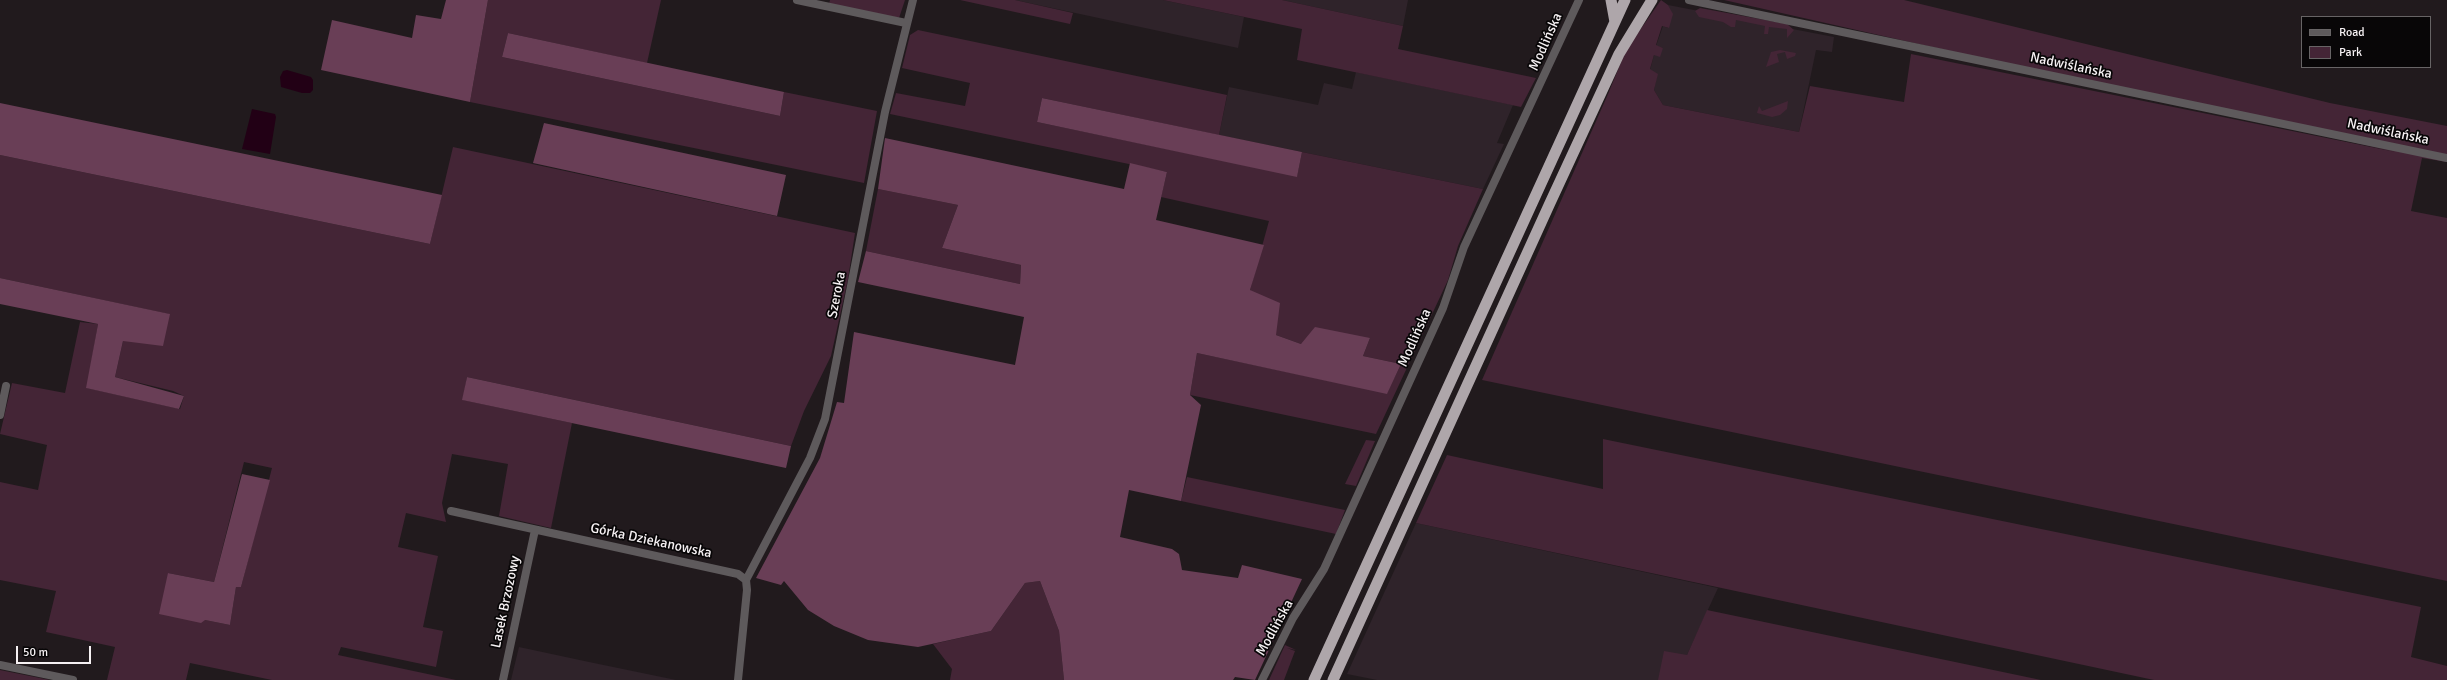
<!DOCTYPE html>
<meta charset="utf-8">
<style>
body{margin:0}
#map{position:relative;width:2447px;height:680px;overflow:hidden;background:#211a1d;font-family:Signika,sans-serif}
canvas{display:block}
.legend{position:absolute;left:2301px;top:16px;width:130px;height:52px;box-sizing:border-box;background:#080607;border:1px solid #676465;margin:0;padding:5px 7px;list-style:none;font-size:12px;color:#f6f1f3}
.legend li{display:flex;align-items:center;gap:8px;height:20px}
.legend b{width:20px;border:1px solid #676465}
.scale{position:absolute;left:16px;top:646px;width:75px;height:18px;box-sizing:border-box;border:2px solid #f6f1f3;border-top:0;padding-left:5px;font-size:12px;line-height:14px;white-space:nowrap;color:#f6f1f3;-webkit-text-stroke:3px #080607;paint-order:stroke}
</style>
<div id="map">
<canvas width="2447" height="680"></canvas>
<ul class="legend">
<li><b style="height:5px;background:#5e5a5c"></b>Road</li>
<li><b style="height:11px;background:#442536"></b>Park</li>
</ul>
<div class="scale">50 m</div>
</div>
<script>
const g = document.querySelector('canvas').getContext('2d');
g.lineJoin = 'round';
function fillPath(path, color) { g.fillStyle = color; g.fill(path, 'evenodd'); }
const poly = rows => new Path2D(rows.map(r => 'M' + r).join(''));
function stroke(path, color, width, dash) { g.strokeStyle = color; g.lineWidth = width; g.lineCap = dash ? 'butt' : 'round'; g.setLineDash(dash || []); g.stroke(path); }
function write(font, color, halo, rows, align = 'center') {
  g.font = font + ' Signika,sans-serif'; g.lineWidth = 3.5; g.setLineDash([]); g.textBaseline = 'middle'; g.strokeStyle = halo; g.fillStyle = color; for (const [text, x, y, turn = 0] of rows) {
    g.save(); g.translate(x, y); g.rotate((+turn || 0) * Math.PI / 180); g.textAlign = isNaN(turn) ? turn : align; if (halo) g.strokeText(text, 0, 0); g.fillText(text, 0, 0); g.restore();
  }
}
const built = poly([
 [1015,0,1163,0,1244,17,1238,48],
 [1282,0,1408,0,1403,26],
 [1668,5,1834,37,1832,52,1816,50,1799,132,1663,105,1654,90,1657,74,1650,70,1654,55,1663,48,1656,46,1663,26,1668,28,1672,14],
 [1356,72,1513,105,1497,143,1504,144,1483,189,1219,135,1229,87,1318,105,1324,83,1352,89],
 [1416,523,1718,588,1687,655,1760,680,1377,680,1347,674],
 [519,647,589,662,676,680,511,680]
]);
const green = poly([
 [488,0,661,0,647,63,508,33,502,57,780,116,784,92,877,111,864,183,470,102],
 [830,0,905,0,899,18,829,4],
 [960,0,1015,0,1073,13,1070,24],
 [1163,0,1282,0,1403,26,1398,49,1536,78,1521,107,1297,60,1302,29],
 [1661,0,1668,5,1673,14,1669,28,1662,26,1656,45,1663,48,1660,57,1654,55,1650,69,1658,74,1654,90,1663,105,1799,132,1810,86,1904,102,1911,54,2396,152,1724,0,1904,0,2330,103,2447,126,2447,162,2422,158,2411,211,2447,218,2447,581,1482,380,1608,94,1626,50],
 [1700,8,1787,24,1794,30,1787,38,1787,29,1769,27,1768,34,1764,34,1765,26,1736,20,1735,27,1731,27,1723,22,1699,17,1695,11],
 [918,30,1227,95,1219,135,1042,98,1037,122,1297,176,1302,152,1483,189,1458,246,1448,280,1376,434,1190,395,1197,353,1387,393,1401,364,1363,356,1370,338,1301,344,1276,335,1250,290,1269,221,1161,197,1167,172,890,114,896,93,965,106,970,83,902,68,910,35],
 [1780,50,1796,53,1795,56,1787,59,1785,52,1777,54,1779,62,1766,67,1771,52],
 [1788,101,1787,109,1780,115,1772,117,1757,113,1759,106,1762,111],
 [453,147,855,233,848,279,831,356,804,411,791,446,467,377,463,400,572,423,551,528,499,516,508,464,452,454,442,503,446,522,406,513,398,547,438,556,423,627,443,631,436,667,341,647,338,655,456,680,272,680,190,663,186,680,107,680,115,647,46,632,56,591,0,580,0,482,38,490,47,445,0,434,12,383,65,393,80,322,98,324,87,388,180,409,184,396,173,391,115,377,123,341,169,314,0,278,0,155,430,244],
 [244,462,272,468,241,587,236,587,230,625,205,620,168,573,214,582],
 [878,189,958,205,942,248,1021,265,1020,284,866,251],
 [1603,439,2421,607,2411,657,2447,666,2447,680,2154,680,1416,523,1447,455,1603,489],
 [1366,440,1375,441,1356,486,1345,484],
 [1187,477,1345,510,1336,534,1181,501],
 [1040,581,1059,631,1064,680,950,680,952,669,933,644,991,631,1025,583],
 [1707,610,2041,680,1658,680,1664,651,1687,655],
 [1285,645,1296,650,1287,648,1295,651,1284,680,1269,680],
 [0,670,50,680,0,680]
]);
const forest = poly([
 [446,0,488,0,470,102,321,70,332,20,412,38,416,15,441,19],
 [508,33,784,92,780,116,502,57],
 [1042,98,1302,152,1297,177,1037,122],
 [0,103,442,195,430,244,0,155],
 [544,123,786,175,777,216,533,163],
 [885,138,1124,189,1130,163,1167,172,1156,220,1264,245,1250,290,1280,303,1276,335,1301,344,1315,327,1370,338,1363,356,1401,364,1387,394,1197,353,1190,395,1201,405,1181,501,1129,490,1120,537,1172,549,1179,554,1182,570,1238,578,1242,565,1302,579,1255,680,1235,677,1233,680,1064,680,1059,631,1040,581,1025,583,991,631,918,647,868,640,834,626,808,610,784,581,781,585,756,578,820,458,837,402,844,403,854,332,1015,365,1024,317,858,282,866,251,1020,284,1021,265,942,248,958,205,878,189],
 [0,278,170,314,163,346,123,341,115,377,184,396,179,409,86,388,98,324,0,304],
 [467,377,791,446,786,468,462,400],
 [242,474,270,480,241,587,236,587,230,625,205,620,201,623,159,614,168,573,214,582]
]);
const water = poly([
 [287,70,311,77,313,80,313,90,310,93,302,93,281,87,280,77,283,71],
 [252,109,275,114,276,117,270,154,242,149]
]);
const minor = poly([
 [797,0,906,23],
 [1689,0,2447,158],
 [0,415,6,386],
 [451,511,738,574,746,580,747,590,738,680],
 [746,580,810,458,825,419,885,112,913,0],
 [0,665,73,680],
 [503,680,535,530],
 [1262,680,1293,618,1324,569,1443,308,1464,247,1579,0]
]);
const trunk = poly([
 [1611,0,1615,22],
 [1314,680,1625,0],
 [1333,680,1550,203,1619,54,1652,0]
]);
const streetNames = [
 ["Modlińska",1546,42,-66],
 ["Nadwiślańska",2071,66,12],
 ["Nadwiślańska",2388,132,12],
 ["Szeroka",837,295,-79],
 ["Modlińska",1415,338,-66],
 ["Górka Dziekanowska",651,541,12],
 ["Lasek Brzozowy",506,602,-78],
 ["Modlińska",1275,628,-61]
];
fillPath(built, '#2f232a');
fillPath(green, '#442536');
fillPath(forest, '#693e56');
fillPath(water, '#220015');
stroke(minor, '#5e5a5c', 8);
stroke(trunk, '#aea6aa', 11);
write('14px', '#f6f1f3', '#080607', streetNames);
</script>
